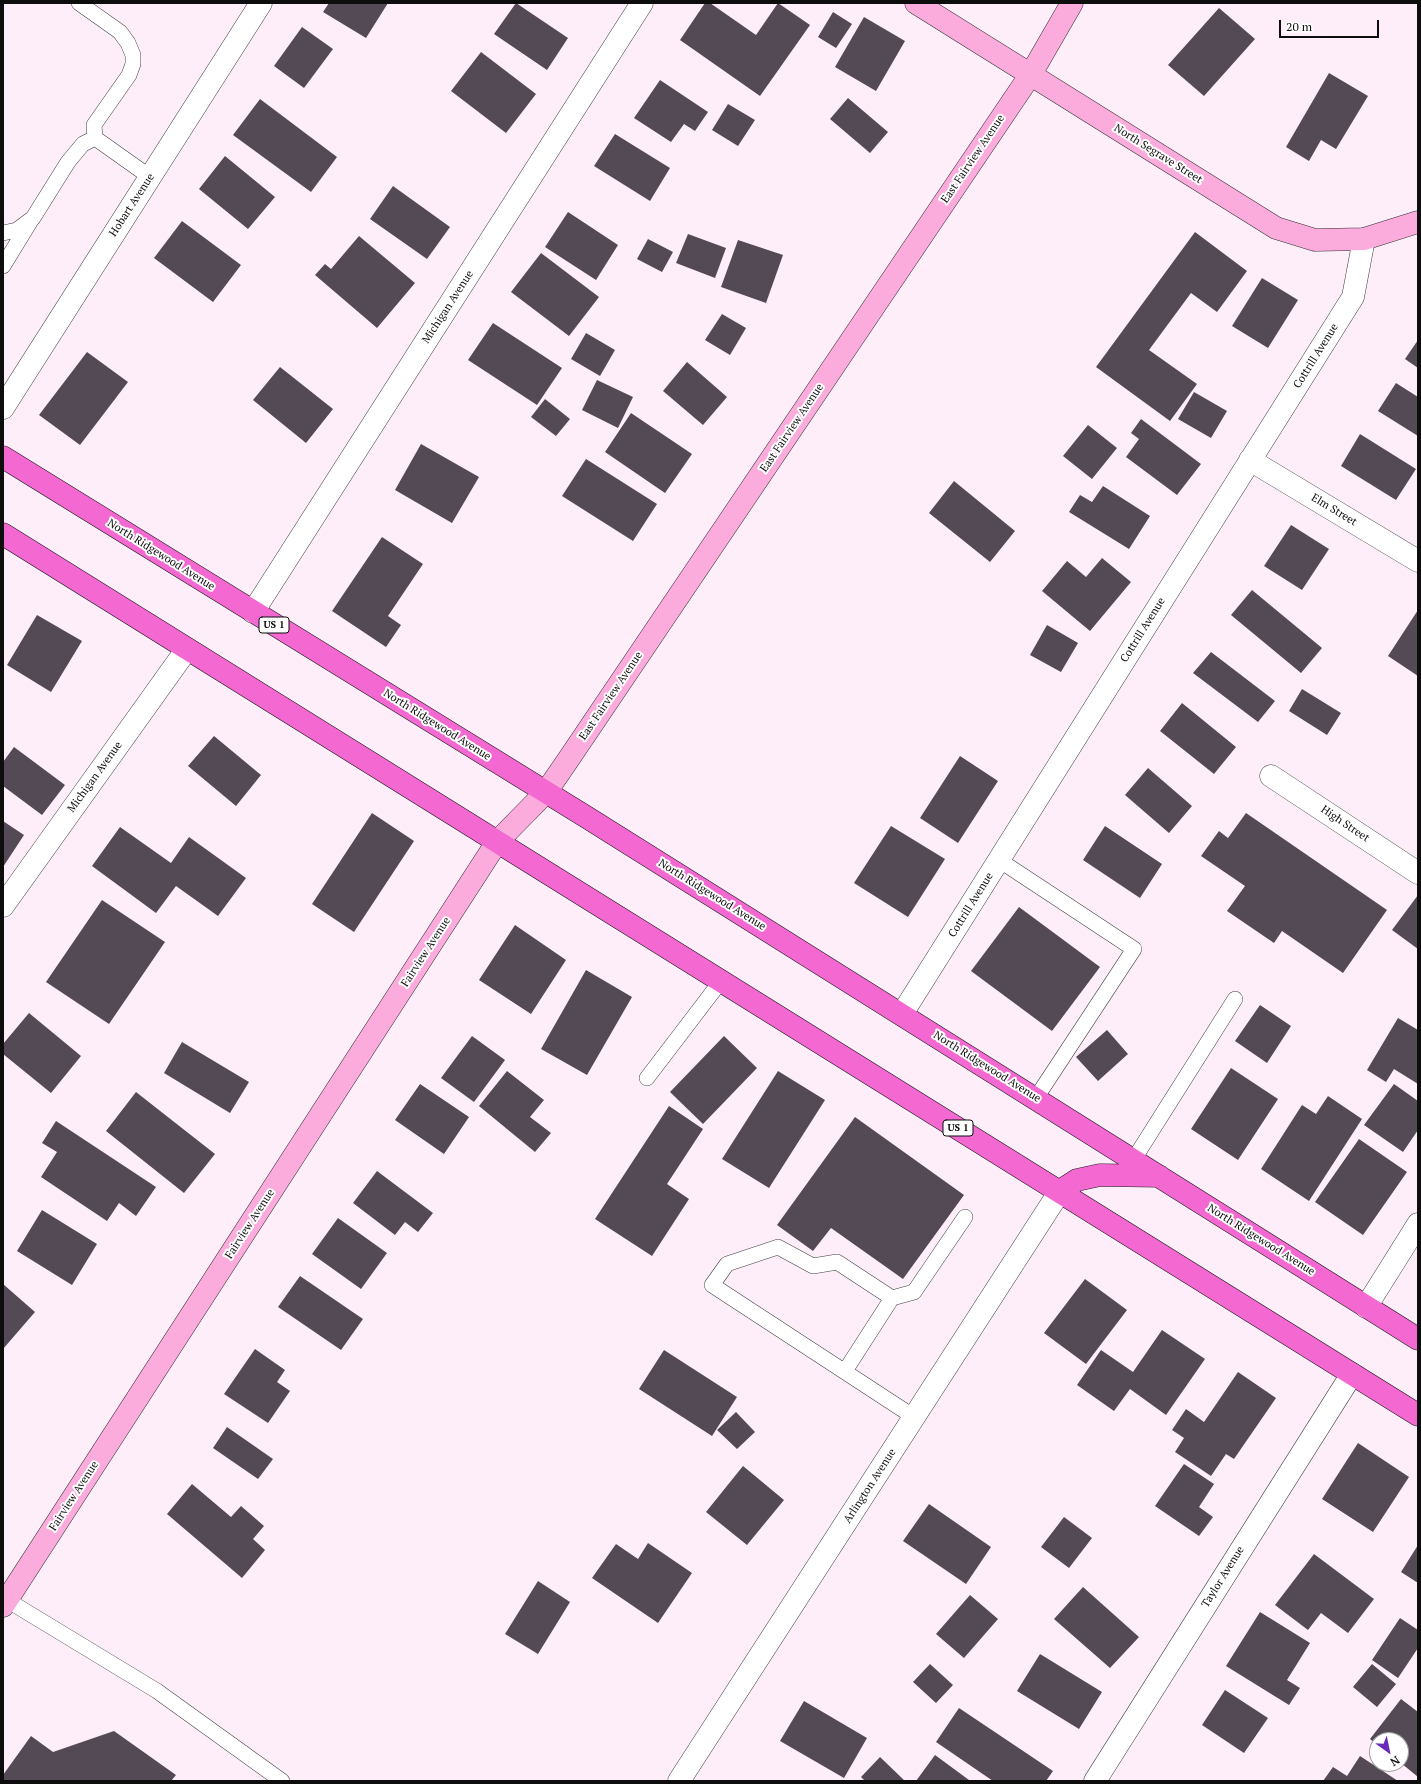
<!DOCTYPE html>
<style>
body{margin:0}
#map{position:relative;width:1421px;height:1784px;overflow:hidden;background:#feeefa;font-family:"PT Serif",serif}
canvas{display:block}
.frame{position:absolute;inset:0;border:4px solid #0d0d0d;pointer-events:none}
.north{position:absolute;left:1369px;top:1732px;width:40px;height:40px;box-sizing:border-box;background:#fff;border:1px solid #9e9e9e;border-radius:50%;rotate:147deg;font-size:11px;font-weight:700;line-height:16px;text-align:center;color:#0d0d0d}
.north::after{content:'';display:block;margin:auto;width:14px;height:18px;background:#6929b9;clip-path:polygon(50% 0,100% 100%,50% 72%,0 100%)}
.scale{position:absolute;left:1279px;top:20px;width:100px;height:18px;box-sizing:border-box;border:2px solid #0d0d0d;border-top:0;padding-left:5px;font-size:12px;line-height:14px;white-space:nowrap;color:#0d0d0d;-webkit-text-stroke:3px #fff;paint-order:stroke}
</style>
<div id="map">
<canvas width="1421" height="1784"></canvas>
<div class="frame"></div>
<div class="north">N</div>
<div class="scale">20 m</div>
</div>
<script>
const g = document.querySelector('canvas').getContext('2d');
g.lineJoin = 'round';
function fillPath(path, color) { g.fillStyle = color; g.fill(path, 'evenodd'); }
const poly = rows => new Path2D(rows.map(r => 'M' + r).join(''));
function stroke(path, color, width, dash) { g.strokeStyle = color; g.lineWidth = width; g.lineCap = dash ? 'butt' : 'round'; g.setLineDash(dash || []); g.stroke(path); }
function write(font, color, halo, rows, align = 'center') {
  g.font = font + ' "PT Serif",serif'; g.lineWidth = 4; g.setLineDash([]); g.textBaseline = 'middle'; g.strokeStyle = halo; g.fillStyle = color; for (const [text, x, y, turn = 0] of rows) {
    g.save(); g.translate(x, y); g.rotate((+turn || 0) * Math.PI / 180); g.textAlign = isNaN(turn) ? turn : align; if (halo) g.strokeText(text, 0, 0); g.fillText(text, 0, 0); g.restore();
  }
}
const building = poly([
 [329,3,388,3,366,38,323,12],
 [516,3,568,38,547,70,494,34],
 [705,3,710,3,756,35,778,3,810,25,760,96,680,40],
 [1219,8,1255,39,1204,96,1168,65],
 [833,12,852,24,836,48,818,37],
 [864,17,905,41,876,91,835,67],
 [302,27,333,49,304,88,274,66],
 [481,52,536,94,506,133,451,91],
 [1329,73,1368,96,1336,149,1321,140,1309,161,1286,147],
 [660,80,708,112,695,131,684,124,671,142,634,118],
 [848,98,888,132,870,153,830,119],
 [260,99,337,157,311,192,233,135],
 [728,104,755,120,738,146,712,130],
 [615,134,670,168,650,201,594,166],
 [225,156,275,197,248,229,199,189],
 [393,186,450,227,427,259,370,219],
 [568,212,618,245,596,280,545,247],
 [182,221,241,265,213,302,154,258],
 [1195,232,1247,271,1217,312,1191,293,1149,350,1197,384,1170,421,1096,367],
 [688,234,726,248,715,278,676,263],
 [359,236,415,283,377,328,315,275,325,264,331,269],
 [648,239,673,252,662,272,637,259],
 [738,240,783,255,766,303,721,287],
 [541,253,599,297,569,336,511,292],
 [1262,278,1298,300,1268,348,1232,326],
 [722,314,746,328,730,355,705,340],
 [493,323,562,368,537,405,468,360],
 [586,333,615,350,600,376,571,359],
 [1418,340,1418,368,1405,359],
 [87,352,128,382,80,445,39,415],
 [687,362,727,397,703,425,663,391],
 [280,367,333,409,306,443,253,400],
 [597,380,633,397,618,428,582,410],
 [1396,383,1418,397,1418,436,1378,411],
 [1194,392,1227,411,1211,438,1178,419],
 [545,399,570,419,556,436,531,417],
 [631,413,692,454,665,493,605,452],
 [1141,419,1201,464,1177,495,1126,457,1139,439,1131,433],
 [1088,425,1117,448,1092,479,1063,456],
 [1360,434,1416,469,1396,500,1341,466],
 [421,444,479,477,452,523,395,490],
 [586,459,657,504,633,541,562,496],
 [954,481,1015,531,990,562,929,513],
 [1103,486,1150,516,1129,549,1069,512,1080,495,1092,502],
 [1291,525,1329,549,1302,590,1264,566],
 [382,537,423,564,388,616,401,625,386,647,332,611],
 [1102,558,1131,582,1090,631,1042,591,1067,561,1086,577],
 [1252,590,1322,648,1301,673,1231,615],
 [1418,610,1418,676,1388,656],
 [37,615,82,641,51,692,7,665],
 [1047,625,1078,643,1061,672,1030,655],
 [1211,652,1275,701,1258,722,1193,673],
 [1302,689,1341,713,1327,735,1289,711],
 [1182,703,1236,747,1214,774,1160,731],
 [214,736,261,775,236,806,188,766],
 [14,747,65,785,42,815,3,786,3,762],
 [960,756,998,781,958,843,920,818],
 [1148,768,1192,806,1169,833,1125,795],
 [372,813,414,841,354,932,312,904],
 [1246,813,1387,910,1343,973,1282,931,1274,943,1227,911,1245,886,1201,856,1219,831,1228,838],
 [3,821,24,835,3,867],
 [891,826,945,859,908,917,854,883],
 [1105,826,1162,864,1140,898,1083,860],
 [120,827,171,863,189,837,246,878,218,916,176,886,156,913,92,866],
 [1418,895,1418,949,1392,930],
 [102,900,165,942,109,1024,46,982],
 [1019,907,1100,967,1052,1031,971,971],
 [515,925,566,960,531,1014,479,980],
 [586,970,632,997,587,1075,541,1049],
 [1260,1005,1291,1026,1267,1063,1235,1041],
 [29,1013,81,1056,51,1093,3,1054,3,1044],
 [1398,1018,1418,1030,1418,1084,1394,1069,1386,1082,1367,1070],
 [1107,1030,1128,1054,1098,1081,1076,1057],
 [472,1036,505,1060,474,1102,441,1078],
 [724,1036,757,1068,703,1124,670,1092],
 [182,1042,249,1082,230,1113,164,1073],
 [1231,1068,1278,1099,1238,1160,1191,1129],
 [507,1071,544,1100,530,1117,551,1133,535,1152,479,1106],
 [778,1071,825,1100,769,1188,722,1159],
 [420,1084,469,1117,444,1154,395,1120],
 [1394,1084,1418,1101,1418,1130,1403,1152,1364,1125],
 [136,1092,215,1154,184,1193,106,1131],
 [1328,1096,1362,1119,1309,1201,1261,1169,1302,1105,1316,1114],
 [669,1106,703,1129,667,1184,689,1199,652,1256,595,1219],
 [855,1117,964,1195,903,1279,831,1228,813,1251,777,1225],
 [56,1121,156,1187,136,1216,119,1203,107,1221,41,1177,57,1152,42,1143],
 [1359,1139,1407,1172,1363,1235,1315,1202],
 [377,1171,433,1213,418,1232,405,1222,395,1235,353,1203],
 [42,1210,97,1244,72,1285,17,1251],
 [338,1218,387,1253,361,1289,312,1254],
 [300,1276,363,1319,341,1350,278,1307],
 [1085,1279,1127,1310,1086,1364,1044,1333],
 [3,1284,35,1312,3,1349],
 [1162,1330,1205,1359,1166,1415,1130,1389,1114,1411,1077,1385,1101,1350,1133,1372],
 [255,1349,285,1370,277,1382,290,1391,268,1423,224,1394],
 [664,1350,737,1397,712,1436,639,1389],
 [1238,1372,1276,1398,1234,1459,1226,1454,1211,1476,1175,1452,1184,1438,1172,1430,1186,1409,1204,1422],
 [736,1412,755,1432,737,1449,717,1430],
 [227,1427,273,1459,258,1479,213,1448],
 [1358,1443,1409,1477,1373,1532,1322,1499],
 [1184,1464,1214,1484,1199,1507,1213,1517,1199,1536,1155,1506],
 [743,1466,784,1500,747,1545,706,1512],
 [192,1484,231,1517,241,1506,264,1526,253,1539,265,1550,242,1578,167,1514],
 [929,1504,991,1547,966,1584,903,1541],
 [1064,1517,1092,1538,1069,1568,1041,1547],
 [648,1543,692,1573,658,1623,592,1578,616,1544,638,1559],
 [1418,1545,1418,1583,1401,1572],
 [1314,1554,1374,1599,1348,1633,1321,1613,1308,1630,1275,1605],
 [538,1581,570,1602,538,1654,505,1634],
 [1083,1587,1139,1637,1110,1668,1054,1619],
 [970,1595,998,1619,964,1658,936,1634],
 [1260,1612,1310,1643,1287,1680,1300,1688,1289,1705,1226,1666],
 [1400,1618,1418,1630,1418,1648,1398,1678,1372,1660],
 [1040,1654,1102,1692,1079,1729,1017,1691],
 [930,1664,953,1685,936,1703,913,1682],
 [1372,1664,1396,1684,1377,1707,1353,1687],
 [1225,1690,1268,1718,1244,1753,1202,1725],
 [1401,1699,1418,1712,1418,1777,1401,1763,1401,1740,1377,1740,1377,1745,1370,1739],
 [804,1701,867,1738,844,1778,780,1741],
 [959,1708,1053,1771,1046,1781,993,1781,936,1742],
 [114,1731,176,1775,171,1781,3,1781,3,1775,31,1736,53,1752],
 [935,1755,969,1780,968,1781,916,1781],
 [1360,1756,1398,1781,1323,1781,1333,1767,1347,1776],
 [880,1757,905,1781,865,1781,861,1777]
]);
const lane = poly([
 [79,3,120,32,128,43,133,55,133,64,129,75,94,125,95,138,150,177],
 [3,233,17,230,33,218,68,162,83,144,95,138],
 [3,266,30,222],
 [999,860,1134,949,1036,1098],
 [647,1078,721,981],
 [1134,1159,1235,999],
 [892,1298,914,1292,965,1217],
 [845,1371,892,1298,837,1262,813,1266,778,1247,727,1264,712,1285,914,1417],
 [7,1600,157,1691,282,1781]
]);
const street = poly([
 [3,408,261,3],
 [1250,460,1418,561],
 [253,612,642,3],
 [1271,776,1418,873],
 [3,906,187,649],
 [902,1014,1353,297,1364,239],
 [1366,1307,1418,1224],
 [679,1781,1060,1191],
 [1095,1781,1352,1374]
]);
const secondary = poly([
 [916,3,1276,228,1315,240,1364,239,1418,222],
 [3,1606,497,842,546,792,568,760,1031,74,1072,3]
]);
const primary = poly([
 [3,457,588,818,1418,1339],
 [3,534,1418,1415],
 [1060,1191,1077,1180,1100,1175,1159,1176]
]);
const shields = [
 [274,625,30],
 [958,1128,30]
];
const shieldNames = [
 ["US 1",274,625],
 ["US 1",958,1128]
];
const streetNames = [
 ["North Segrave Street",1158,154,32],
 ["East Fairview Avenue",973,159,-56],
 ["Hobart Avenue",132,205,-57],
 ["Michigan Avenue",448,307,-57],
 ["Cottrill Avenue",1316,356,-58],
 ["East Fairview Avenue",792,428,-56],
 ["Elm Street",1334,510,31],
 ["North Ridgewood Avenue",161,555,32],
 ["Cottrill Avenue",1143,630,-58],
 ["East Fairview Avenue",611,696,-56],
 ["North Ridgewood Avenue",437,725,32],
 ["Michigan Avenue",95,777,-54],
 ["High Street",1345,824,34],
 ["North Ridgewood Avenue",712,895,32],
 ["Cottrill Avenue",971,905,-58],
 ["Fairview Avenue",426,952,-57],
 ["North Ridgewood Avenue",987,1067,32],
 ["Fairview Avenue",250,1224,-57],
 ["North Ridgewood Avenue",1261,1240,32],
 ["Arlington Avenue",870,1486,-57],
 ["Fairview Avenue",74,1496,-57],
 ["Taylor Avenue",1223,1577,-58]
];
fillPath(building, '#544a55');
stroke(lane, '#404040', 16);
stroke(street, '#404040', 23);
stroke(secondary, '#2f2f2f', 23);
stroke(primary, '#1e1e1e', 23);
stroke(lane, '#fff', 15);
stroke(street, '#fff', 22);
stroke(secondary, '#fcabdd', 22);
stroke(primary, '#f468d1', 22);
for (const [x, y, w] of shields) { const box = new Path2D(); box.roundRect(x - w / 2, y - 8, w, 16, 3); g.fillStyle = '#fff'; g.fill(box); stroke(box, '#0d0d0d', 1); }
write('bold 10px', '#0d0d0d', null, shieldNames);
write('11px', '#0d0d0d', '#fff', streetNames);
</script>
